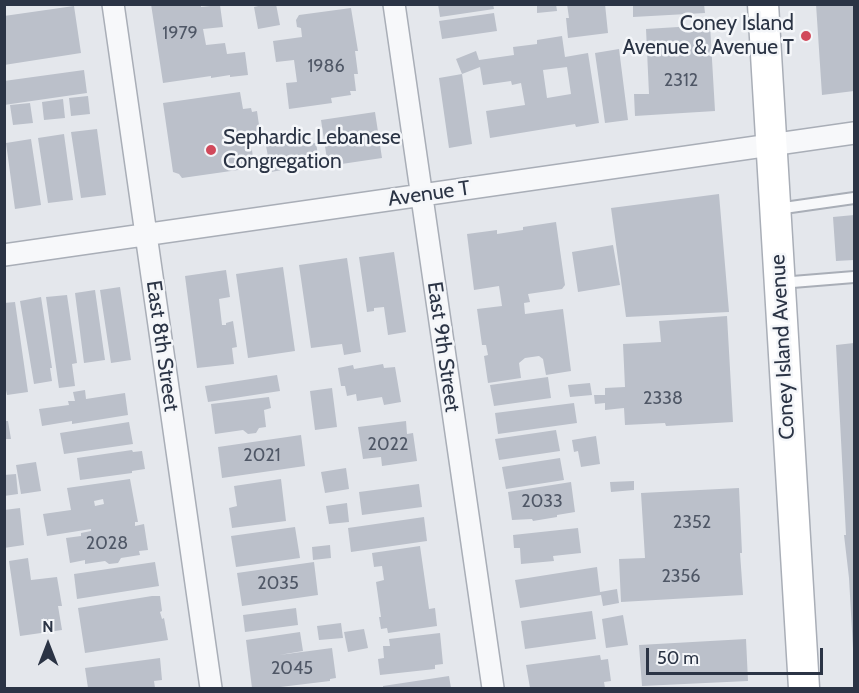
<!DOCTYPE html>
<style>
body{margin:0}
#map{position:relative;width:859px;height:693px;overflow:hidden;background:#e4e7ec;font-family:Cabin,sans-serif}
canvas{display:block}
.frame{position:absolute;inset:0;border:6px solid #2b3445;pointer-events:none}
.north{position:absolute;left:18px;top:615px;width:60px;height:60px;-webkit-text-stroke:4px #f4f6f9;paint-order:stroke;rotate:0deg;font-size:16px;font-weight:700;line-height:24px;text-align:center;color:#2b3445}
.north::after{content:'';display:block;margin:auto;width:21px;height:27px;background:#2b3445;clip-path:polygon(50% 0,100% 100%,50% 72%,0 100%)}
.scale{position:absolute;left:646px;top:648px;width:177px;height:27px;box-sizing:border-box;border:3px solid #2b3445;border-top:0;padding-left:8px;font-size:18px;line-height:21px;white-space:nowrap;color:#2b3445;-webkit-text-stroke:4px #f4f6f9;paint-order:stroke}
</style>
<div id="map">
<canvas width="859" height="693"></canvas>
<div class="frame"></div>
<div class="north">N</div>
<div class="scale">50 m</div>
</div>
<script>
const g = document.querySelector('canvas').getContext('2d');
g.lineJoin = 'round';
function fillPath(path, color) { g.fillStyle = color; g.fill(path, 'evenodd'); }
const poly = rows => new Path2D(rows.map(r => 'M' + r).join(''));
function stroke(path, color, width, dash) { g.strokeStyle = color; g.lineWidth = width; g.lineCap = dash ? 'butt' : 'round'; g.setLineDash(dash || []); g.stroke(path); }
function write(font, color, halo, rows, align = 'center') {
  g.font = font + ' Cabin,sans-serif'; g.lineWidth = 5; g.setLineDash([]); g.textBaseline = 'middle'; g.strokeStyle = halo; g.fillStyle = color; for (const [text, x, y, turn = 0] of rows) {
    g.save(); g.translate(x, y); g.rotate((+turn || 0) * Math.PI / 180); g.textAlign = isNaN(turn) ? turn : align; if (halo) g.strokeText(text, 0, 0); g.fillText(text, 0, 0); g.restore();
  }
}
const building = poly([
 [151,4,201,4,201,7,220,5,223,27,203,29,206,45,225,43,227,54,245,52,248,75,230,77,230,75,211,78,211,76,163,83],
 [267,4,276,4,280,25,258,29,254,7],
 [438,4,493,4,494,9,440,17],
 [537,4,556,4,557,11,537,13],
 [567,4,605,4,608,33,568,38,566,18,569,18],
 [633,4,704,4,705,13,633,17],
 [816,4,854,4,854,91,822,95],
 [74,6,81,53,4,65,4,16],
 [351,8,358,51,355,51,358,74,354,74,356,91,350,91,351,95,331,98,332,103,289,109,286,83,297,82,294,60,276,62,273,41,302,37,301,28,297,27,296,20,299,15],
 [494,13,497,31,442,39,439,21],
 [710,25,715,111,635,116,634,94,649,94,646,29],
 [562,36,565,57,588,53,599,123,576,127,575,124,490,138,486,111,525,105,521,83,512,85,511,81,483,85,480,67,462,74,456,59,476,51,479,60,514,55,513,47,537,44,537,40],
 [567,67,571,94,547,98,543,70],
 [619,49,628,120,605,123,595,53],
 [84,70,87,93,4,105,4,81],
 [462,74,472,144,449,148,439,78],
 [240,92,243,109,251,108,252,112,257,111,260,132,255,133,255,137,247,138,248,142,251,142,253,158,250,158,252,168,182,178,179,174,173,172,163,103],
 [88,96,90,114,71,116,69,98],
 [63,99,65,118,44,120,42,102],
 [30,103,33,123,13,125,10,105],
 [375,112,382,158,328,166,321,120],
 [97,129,106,195,81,198,71,132],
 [64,134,73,200,48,203,38,138],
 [31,139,41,205,15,209,6,143],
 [294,141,295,146,316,143,320,167,310,169,310,165,271,172,266,146],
 [719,194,729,312,626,317,611,208],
 [854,215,854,260,836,261,833,217],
 [556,222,565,285,562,289,528,294,530,302,524,303,525,314,563,309,571,371,546,375,543,359,539,356,525,358,519,363,521,378,488,383,484,356,488,355,486,345,482,345,477,309,502,306,499,286,474,290,467,234,497,230,497,234,523,230,523,227],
 [613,245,620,285,578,292,572,252],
 [394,252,406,332,388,335,384,307,374,308,374,311,367,312,359,257],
 [347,258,361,352,344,355,342,344,311,348,299,265],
 [283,267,295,351,248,358,236,274],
 [226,270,230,297,219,299,222,325,226,325,226,323,233,321,237,347,232,348,234,364,197,368,185,276],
 [120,287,131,360,111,363,100,290],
 [95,290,105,360,84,363,75,293],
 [67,295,77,363,72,364,75,386,59,388,46,297],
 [41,297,52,368,50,368,52,381,34,384,20,301],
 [15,302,28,392,7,395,4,381,4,303],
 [727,316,733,422,666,426,665,423,625,425,624,408,605,410,605,403,595,404,594,395,605,395,605,388,625,387,623,344,661,342,659,321],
 [854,343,854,649,853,649,849,578,844,535,846,535,836,345],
 [383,364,384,368,395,367,401,402,384,405,382,397,357,401,356,394,347,396,345,386,341,386,338,368,353,365,354,369],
 [277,375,280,391,208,402,205,386],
 [548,377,551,398,494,406,490,385],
 [590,383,592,395,570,397,568,385],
 [332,388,337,427,315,430,310,391],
 [85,390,86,399,125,393,128,415,72,424,72,421,42,426,39,409,69,405,68,401,75,401,73,392],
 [269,397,271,408,264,410,266,427,259,428,256,433,248,434,243,430,215,434,211,404],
 [574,403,577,423,498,434,495,413],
 [4,421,8,421,11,439,4,439],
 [406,421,407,434,413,433,417,461,382,466,381,457,363,459,358,427],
 [129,422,133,444,64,454,60,433],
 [556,430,560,451,499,460,495,439],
 [301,435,305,466,222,478,218,447],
 [596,436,600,464,581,467,578,451,574,452,572,440],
 [132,450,133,452,142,451,145,469,132,471,132,473,80,480,77,458],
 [560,458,564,480,506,489,502,467],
 [36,462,41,491,21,494,16,465],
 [346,468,349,489,325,493,321,472],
 [16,474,18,494,4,496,4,475],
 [130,479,138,522,135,522,135,526,144,524,148,550,139,551,140,555,121,558,118,563,109,564,105,561,85,564,85,560,70,563,66,538,81,536,81,533,91,531,91,529,47,536,43,514,71,510,67,488],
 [103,499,104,504,95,506,94,501],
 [281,479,286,521,232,528,229,508,237,506,234,486],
 [634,481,634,490,611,492,610,482],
 [571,482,575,512,557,515,557,517,533,521,532,519,512,520,508,492],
 [419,484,422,507,362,515,359,492],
 [739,488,742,553,740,553,743,595,621,602,619,559,645,558,641,493],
 [347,503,349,522,329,524,326,506],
 [20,508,24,545,4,548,4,510],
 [424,517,427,541,351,552,348,528],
 [295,527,300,558,236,567,231,536],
 [578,528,581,553,553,556,554,561,521,564,520,548,514,548,513,535],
 [330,545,331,558,313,560,312,547],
 [420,546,429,609,435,608,437,626,388,633,387,628,381,629,379,617,381,617,376,582,384,580,382,566,374,567,372,553],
 [28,558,31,580,57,577,62,606,58,606,62,630,20,636,9,561],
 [155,562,159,586,77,599,74,574],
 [314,562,318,595,242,606,237,573],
 [597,567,600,592,617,589,619,603,603,606,601,595,520,608,515,580],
 [152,596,160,596,162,611,160,612,162,619,164,618,168,640,85,653,78,608],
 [296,608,298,625,245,632,243,615],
 [592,611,596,639,525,649,521,621],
 [623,615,628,645,606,648,602,619],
 [341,623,343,638,319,640,317,626],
 [364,629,368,648,348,652,344,632],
 [300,632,303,651,279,655,332,648,336,678,330,679,330,681,272,688,252,688,246,640],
 [440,633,443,664,435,665,435,669,380,675,378,659,384,658,383,646,390,646,389,639],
 [746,639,748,681,642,686,639,645],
 [600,655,601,660,608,659,611,681,604,682,605,688,530,688,526,665],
 [160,658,162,680,154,681,155,688,88,688,85,668],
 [449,676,451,688,383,688,383,686]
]);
const service = poly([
 [777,209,854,198],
 [780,283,854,277]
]);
const minor = poly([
 [113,4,211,688],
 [394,4,493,688],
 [4,255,854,133]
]);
const secondary = poly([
 [763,4,804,688]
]);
const markers = [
 [806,36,6,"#d1495b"],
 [211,150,6,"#d1495b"]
];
const numberNames = [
 ["1979",180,34],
 ["1986",326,67],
 ["2312",681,81],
 ["2338",663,399],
 ["2022",388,445],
 ["2021",262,456],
 ["2033",542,502],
 ["2352",692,523],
 ["2028",107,544],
 ["2356",681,577],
 ["2035",278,584],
 ["2045",292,669]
];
const poiNames = [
 ["Coney Island",794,24],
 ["Avenue & Avenue T",794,48],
 ["Sephardic Lebanese",223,138,"left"],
 ["Congregation",223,162,"left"]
];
const streetNames = [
 ["Avenue T",429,194,-8],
 ["East 8th Street",162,346,82],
 ["East 9th Street",443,347,82],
 ["Coney Island Avenue",783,347,-93]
];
fillPath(building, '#bbc0ca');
stroke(service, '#a9aeb7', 14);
stroke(minor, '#a9aeb7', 24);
stroke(secondary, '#a9aeb7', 33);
stroke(service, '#f7f8fa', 10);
stroke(minor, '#f7f8fa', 21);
stroke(secondary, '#fff', 30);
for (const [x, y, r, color] of markers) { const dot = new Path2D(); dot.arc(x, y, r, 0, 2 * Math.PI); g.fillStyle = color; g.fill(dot); stroke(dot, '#f4f6f9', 2); }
write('18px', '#4f5766', null, numberNames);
write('21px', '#2b3445', '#f4f6f9', poiNames, 'right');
write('21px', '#2b3445', '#f4f6f9', streetNames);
</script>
